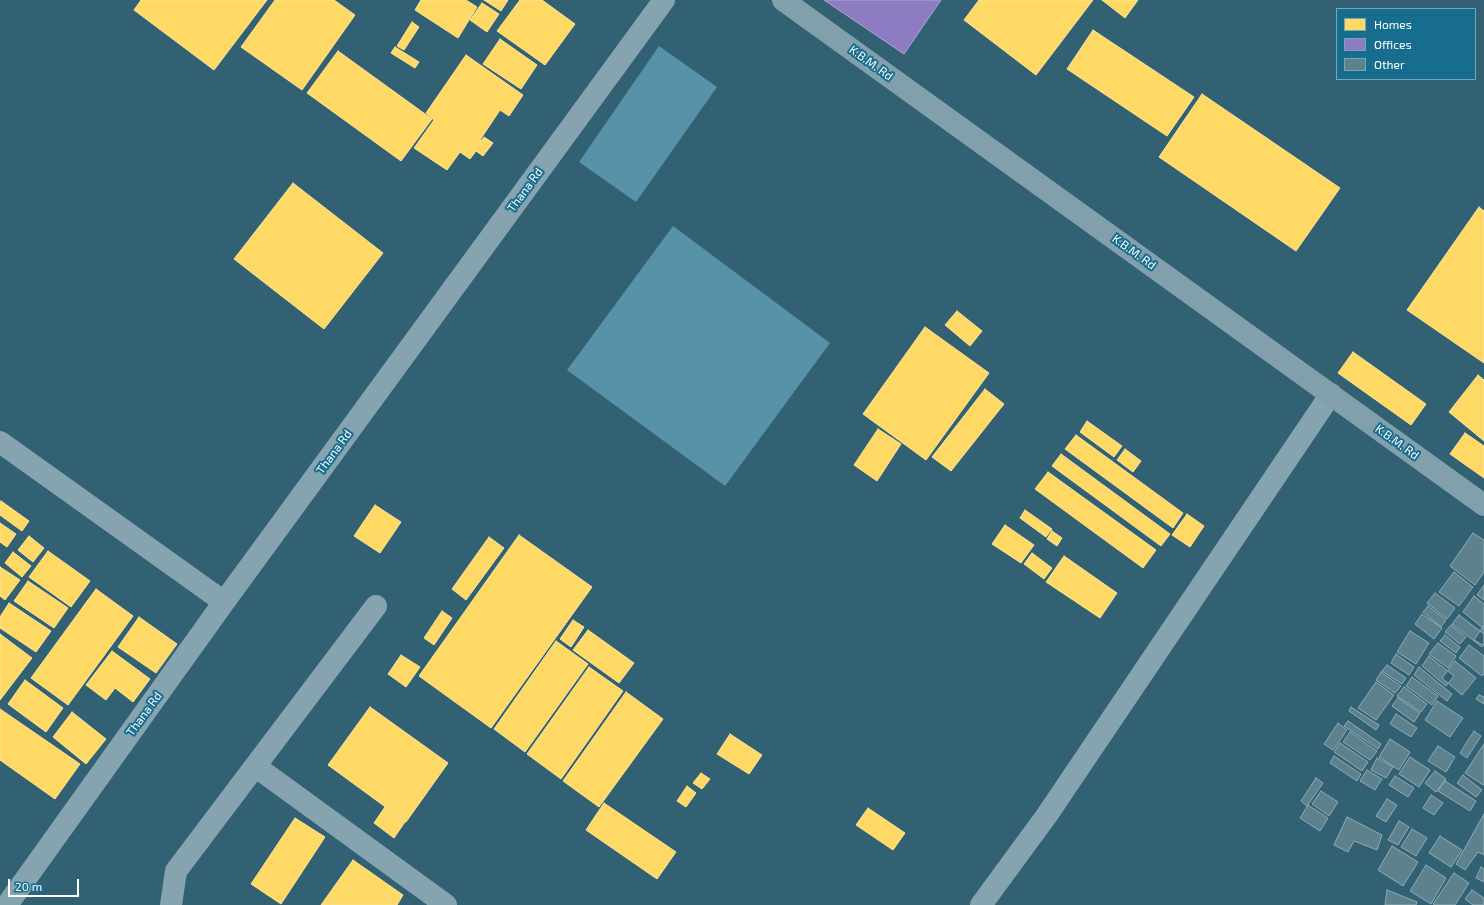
<!DOCTYPE html>
<style>
body{margin:0}
#map{position:relative;width:1484px;height:905px;overflow:hidden;background:#326173;font-family:"Exo 2",sans-serif}
canvas{display:block}
.legend{position:absolute;left:1336px;top:8px;width:140px;height:72px;box-sizing:border-box;background:#176d8e;border:1px solid #74a7bb;margin:0;padding:5px 7px;list-style:none;font-size:12px;color:#fff}
.legend li{display:flex;align-items:center;gap:8px;height:20px}
.legend b{width:20px;border:1px solid #74a7bb}
.scale{position:absolute;left:8px;top:879px;width:71px;height:18px;box-sizing:border-box;border:2px solid #fff;border-top:0;padding-left:5px;font-size:12px;line-height:14px;white-space:nowrap;color:#fff;-webkit-text-stroke:3px #176d8e;paint-order:stroke}
</style>
<div id="map">
<canvas width="1484" height="905"></canvas>
<ul class="legend">
<li><b style="height:11px;background:#ffd966"></b>Homes</li>
<li><b style="height:11px;background:#8e7cc3"></b>Offices</li>
<li><b style="height:11px;background:#5e818e"></b>Other</li>
</ul>
<div class="scale">20 m</div>
</div>
<script>
const g = document.querySelector('canvas').getContext('2d');
g.lineJoin = 'round';
function fillPath(path, color) { g.fillStyle = color; g.fill(path, 'evenodd'); }
const poly = rows => new Path2D(rows.map(r => 'M' + r).join(''));
function stroke(path, color, width, dash) { g.strokeStyle = color; g.lineWidth = width; g.lineCap = dash ? 'butt' : 'round'; g.setLineDash(dash || []); g.stroke(path); }
function write(font, color, halo, rows, align = 'center') {
  g.font = font + ' "Exo 2",sans-serif'; g.lineWidth = 4; g.setLineDash([]); g.textBaseline = 'middle'; g.strokeStyle = halo; g.fillStyle = color; for (const [text, x, y, turn = 0] of rows) {
    g.save(); g.translate(x, y); g.rotate((+turn || 0) * Math.PI / 180); g.textAlign = isNaN(turn) ? turn : align; if (halo) g.strokeText(text, 0, 0); g.fillText(text, 0, 0); g.restore();
  }
}
const water = poly([
 [659,46,717,87,636,202,579,162],
 [673,226,830,343,725,486,567,370]
]);
const homes = poly([
 [141,0,267,0,214,70,134,10,141,0],
 [275,0,334,0,355,15,302,90,241,47,275,0],
 [421,0,466,0,477,7,458,38,415,10,421,0],
 [484,0,508,0,501,11,484,0],
 [520,0,542,0,575,24,545,65,497,31,520,0],
 [979,0,1093,0,1036,75,964,20,979,0],
 [1102,0,1138,0,1125,18,1102,0],
 [482,3,499,14,487,32,470,20,482,3],
 [412,22,419,27,404,50,397,46,412,22],
 [1093,30,1194,97,1167,136,1067,69,1093,30],
 [500,39,537,65,521,89,483,64,500,39],
 [395,47,419,62,415,68,391,53,395,47],
 [338,51,432,119,401,161,307,93,338,51],
 [466,55,523,95,509,116,500,110,480,140,481,141,484,137,493,143,483,156,476,151,470,159,460,152,447,170,414,148,434,120,426,113,466,55],
 [1202,94,1340,188,1296,251,1159,157,1202,94],
 [293,183,383,253,324,329,234,259,293,183],
 [1479,207,1484,211,1484,363,1407,310,1479,207],
 [957,311,982,331,970,346,945,325,957,311],
 [925,327,989,373,926,460,863,414,925,327],
 [1353,352,1426,404,1411,425,1338,373,1353,352],
 [1478,375,1484,380,1484,441,1449,412,1478,375],
 [985,389,1004,404,951,471,932,457,985,389],
 [1087,421,1122,446,1114,457,1080,432,1087,421],
 [878,429,901,444,877,481,854,465,878,429],
 [1465,433,1484,446,1484,478,1450,454,1465,433],
 [1076,435,1183,513,1173,528,1065,449,1076,435],
 [1125,449,1141,461,1133,472,1117,460,1125,449],
 [1061,454,1170,534,1161,546,1052,466,1061,454],
 [1048,472,1156,550,1143,568,1035,489,1048,472],
 [1,501,29,521,22,531,0,515,0,503,1,501],
 [375,505,401,522,380,553,354,536,375,505],
 [1025,510,1052,529,1046,537,1020,518,1025,510],
 [1187,514,1204,526,1190,547,1172,535,1187,514],
 [0,523,16,534,7,547,0,542,0,523],
 [1005,525,1034,545,1021,563,992,544,1005,525],
 [1052,531,1062,538,1057,546,1047,539,1052,531],
 [519,535,592,587,491,728,419,676,519,535],
 [29,536,44,548,33,562,18,550,29,536],
 [489,537,504,548,466,600,452,589,489,537],
 [48,551,90,581,71,607,29,577,48,551],
 [13,552,31,566,22,577,5,563,13,552],
 [1032,553,1052,568,1044,579,1024,564,1032,553],
 [1064,556,1117,593,1100,618,1046,582,1064,556],
 [0,567,20,580,5,600,0,596,0,567],
 [28,581,68,608,54,628,14,601,28,581],
 [96,589,133,616,68,705,31,678,96,589],
 [9,603,51,631,36,652,0,628,0,617,9,603],
 [442,611,452,618,434,645,424,638,442,611],
 [139,617,177,644,156,673,118,647,139,617],
 [573,620,584,627,571,647,560,639,573,620],
 [588,630,634,663,619,683,573,650,588,630],
 [0,634,32,658,0,700,0,634],
 [556,641,588,664,525,752,494,729,556,641],
 [112,651,150,679,133,702,115,688,106,700,86,685,112,651],
 [401,655,420,667,406,687,388,674,401,655],
 [589,667,623,691,561,779,527,754,589,667],
 [25,680,63,708,46,732,8,704,25,680],
 [626,692,663,719,599,807,563,781,626,692],
 [370,707,448,763,406,822,328,765,370,707],
 [0,709,80,764,55,799,0,760,0,709],
 [72,712,106,739,86,764,53,737,72,712],
 [730,734,762,755,749,774,717,754,730,734],
 [701,773,710,779,702,789,693,783,701,773],
 [687,786,696,793,686,807,677,801,687,786],
 [604,803,676,852,657,879,586,830,604,803],
 [385,807,405,822,394,838,374,823,385,807],
 [868,808,905,833,893,850,856,825,868,808],
 [295,818,325,837,281,904,251,884,295,818],
 [353,860,403,895,397,905,321,905,353,860]
]);
const offices = poly([
 [824,0,941,0,904,54,824,0]
]);
const building = poly([
 [1473,533,1484,540,1484,572,1475,585,1450,566,1473,533],
 [1454,572,1473,587,1459,606,1439,592,1454,572],
 [1484,585,1484,600,1477,595,1484,585],
 [1435,593,1455,608,1447,619,1427,603,1435,593],
 [1474,596,1484,604,1484,629,1463,612,1474,596],
 [1428,606,1446,620,1441,627,1423,612,1428,606],
 [1422,614,1442,628,1434,639,1415,624,1422,614],
 [1459,615,1484,634,1484,645,1482,647,1452,624,1459,615],
 [1451,625,1466,637,1460,644,1445,632,1451,625],
 [1484,625,1484,644,1483,645,1474,640,1484,625],
 [1410,631,1429,643,1416,664,1397,652,1410,631],
 [1445,635,1460,647,1456,653,1440,641,1445,635],
 [1438,643,1456,656,1448,668,1429,654,1438,643],
 [1469,645,1484,656,1484,674,1482,676,1459,658,1469,645],
 [1396,654,1414,667,1409,675,1391,663,1396,654],
 [1429,656,1454,676,1446,686,1422,666,1429,656],
 [1455,661,1476,678,1462,695,1442,678,1455,661],
 [1387,665,1406,678,1402,684,1382,671,1387,665],
 [1419,667,1452,694,1447,701,1414,675,1419,667],
 [1381,672,1401,686,1395,693,1376,680,1381,672],
 [1412,677,1438,696,1432,705,1406,686,1412,677],
 [1376,682,1394,695,1376,720,1358,708,1376,682],
 [1404,687,1427,704,1421,712,1397,696,1404,687],
 [1479,695,1484,697,1484,704,1476,699,1479,695],
 [1398,698,1420,713,1414,722,1392,706,1398,698],
 [1437,701,1463,718,1450,737,1425,720,1437,701],
 [1351,707,1379,725,1376,730,1349,711,1351,707],
 [1396,714,1417,728,1411,737,1390,724,1396,714],
 [1348,721,1381,744,1378,749,1344,726,1348,721],
 [1338,723,1347,730,1333,750,1324,744,1338,723],
 [1474,731,1481,736,1467,758,1460,753,1474,731],
 [1350,732,1377,751,1370,760,1343,742,1350,732],
 [1390,739,1410,752,1399,770,1379,757,1390,739],
 [1340,743,1368,762,1362,771,1334,752,1340,743],
 [1484,744,1484,784,1483,785,1465,773,1484,744],
 [1438,746,1455,757,1446,772,1428,761,1438,746],
 [1334,756,1361,774,1357,781,1330,763,1334,756],
 [1410,757,1430,770,1419,787,1399,774,1410,757],
 [1377,758,1393,767,1386,778,1371,770,1377,758],
 [1367,770,1382,779,1375,790,1360,781,1367,770],
 [1435,771,1446,779,1436,792,1425,783,1435,771],
 [1463,775,1482,790,1476,797,1457,783,1463,775],
 [1395,776,1414,788,1408,797,1389,785,1395,776],
 [1316,778,1323,783,1307,806,1301,801,1316,778],
 [1445,781,1476,801,1470,811,1438,791,1445,781],
 [1321,791,1338,802,1329,816,1312,804,1321,791],
 [1431,795,1443,803,1434,815,1423,808,1431,795],
 [1387,799,1397,805,1386,822,1376,816,1387,799],
 [1308,805,1328,818,1320,831,1300,818,1308,805],
 [1484,814,1484,855,1478,852,1465,870,1456,864,1484,814],
 [1347,817,1382,835,1377,850,1354,841,1348,852,1334,845,1347,817],
 [1399,821,1409,827,1398,845,1388,840,1399,821],
 [1412,829,1427,838,1416,856,1401,847,1412,829],
 [1440,836,1462,850,1451,867,1429,853,1440,836],
 [1392,846,1418,862,1403,886,1378,870,1392,846],
 [1426,865,1446,878,1431,904,1410,891,1426,865],
 [1481,867,1484,869,1484,882,1476,878,1481,867],
 [1454,873,1469,883,1455,905,1435,905,1433,904,1454,873],
 [1387,890,1417,902,1416,905,1385,905,1387,890],
 [1472,890,1484,898,1484,905,1473,905,1465,899,1472,890]
]);
const street = poly([
 [0,442,224,602],
 [255,766,446,905],
 [7,905,224,602,664,0],
 [171,905,176,871,376,606],
 [981,905,1047,815,1331,394]
]);
const secondary = poly([
 [783,0,1484,505]
]);
const streetNames = [
 ["K.B.M. Rd",871,63,36],
 ["Thana Rd",525,190,-54],
 ["K.B.M. Rd",1134,252,36],
 ["K.B.M. Rd",1397,442,36],
 ["Thana Rd",334,452,-54],
 ["Thana Rd",144,714,-54]
];
fillPath(water, '#5792a8');
fillPath(homes, '#ffd966');
stroke(homes, '#ffe494', 1);
fillPath(offices, '#8e7cc3');
stroke(offices, '#b0a3d5', 1);
fillPath(building, '#5e818e');
stroke(building, '#8eabb5', 1);
stroke(street, '#86a4af', 22);
stroke(secondary, '#81a0ab', 22);
write('12px', '#fff', '#176d8e', streetNames);
</script>
